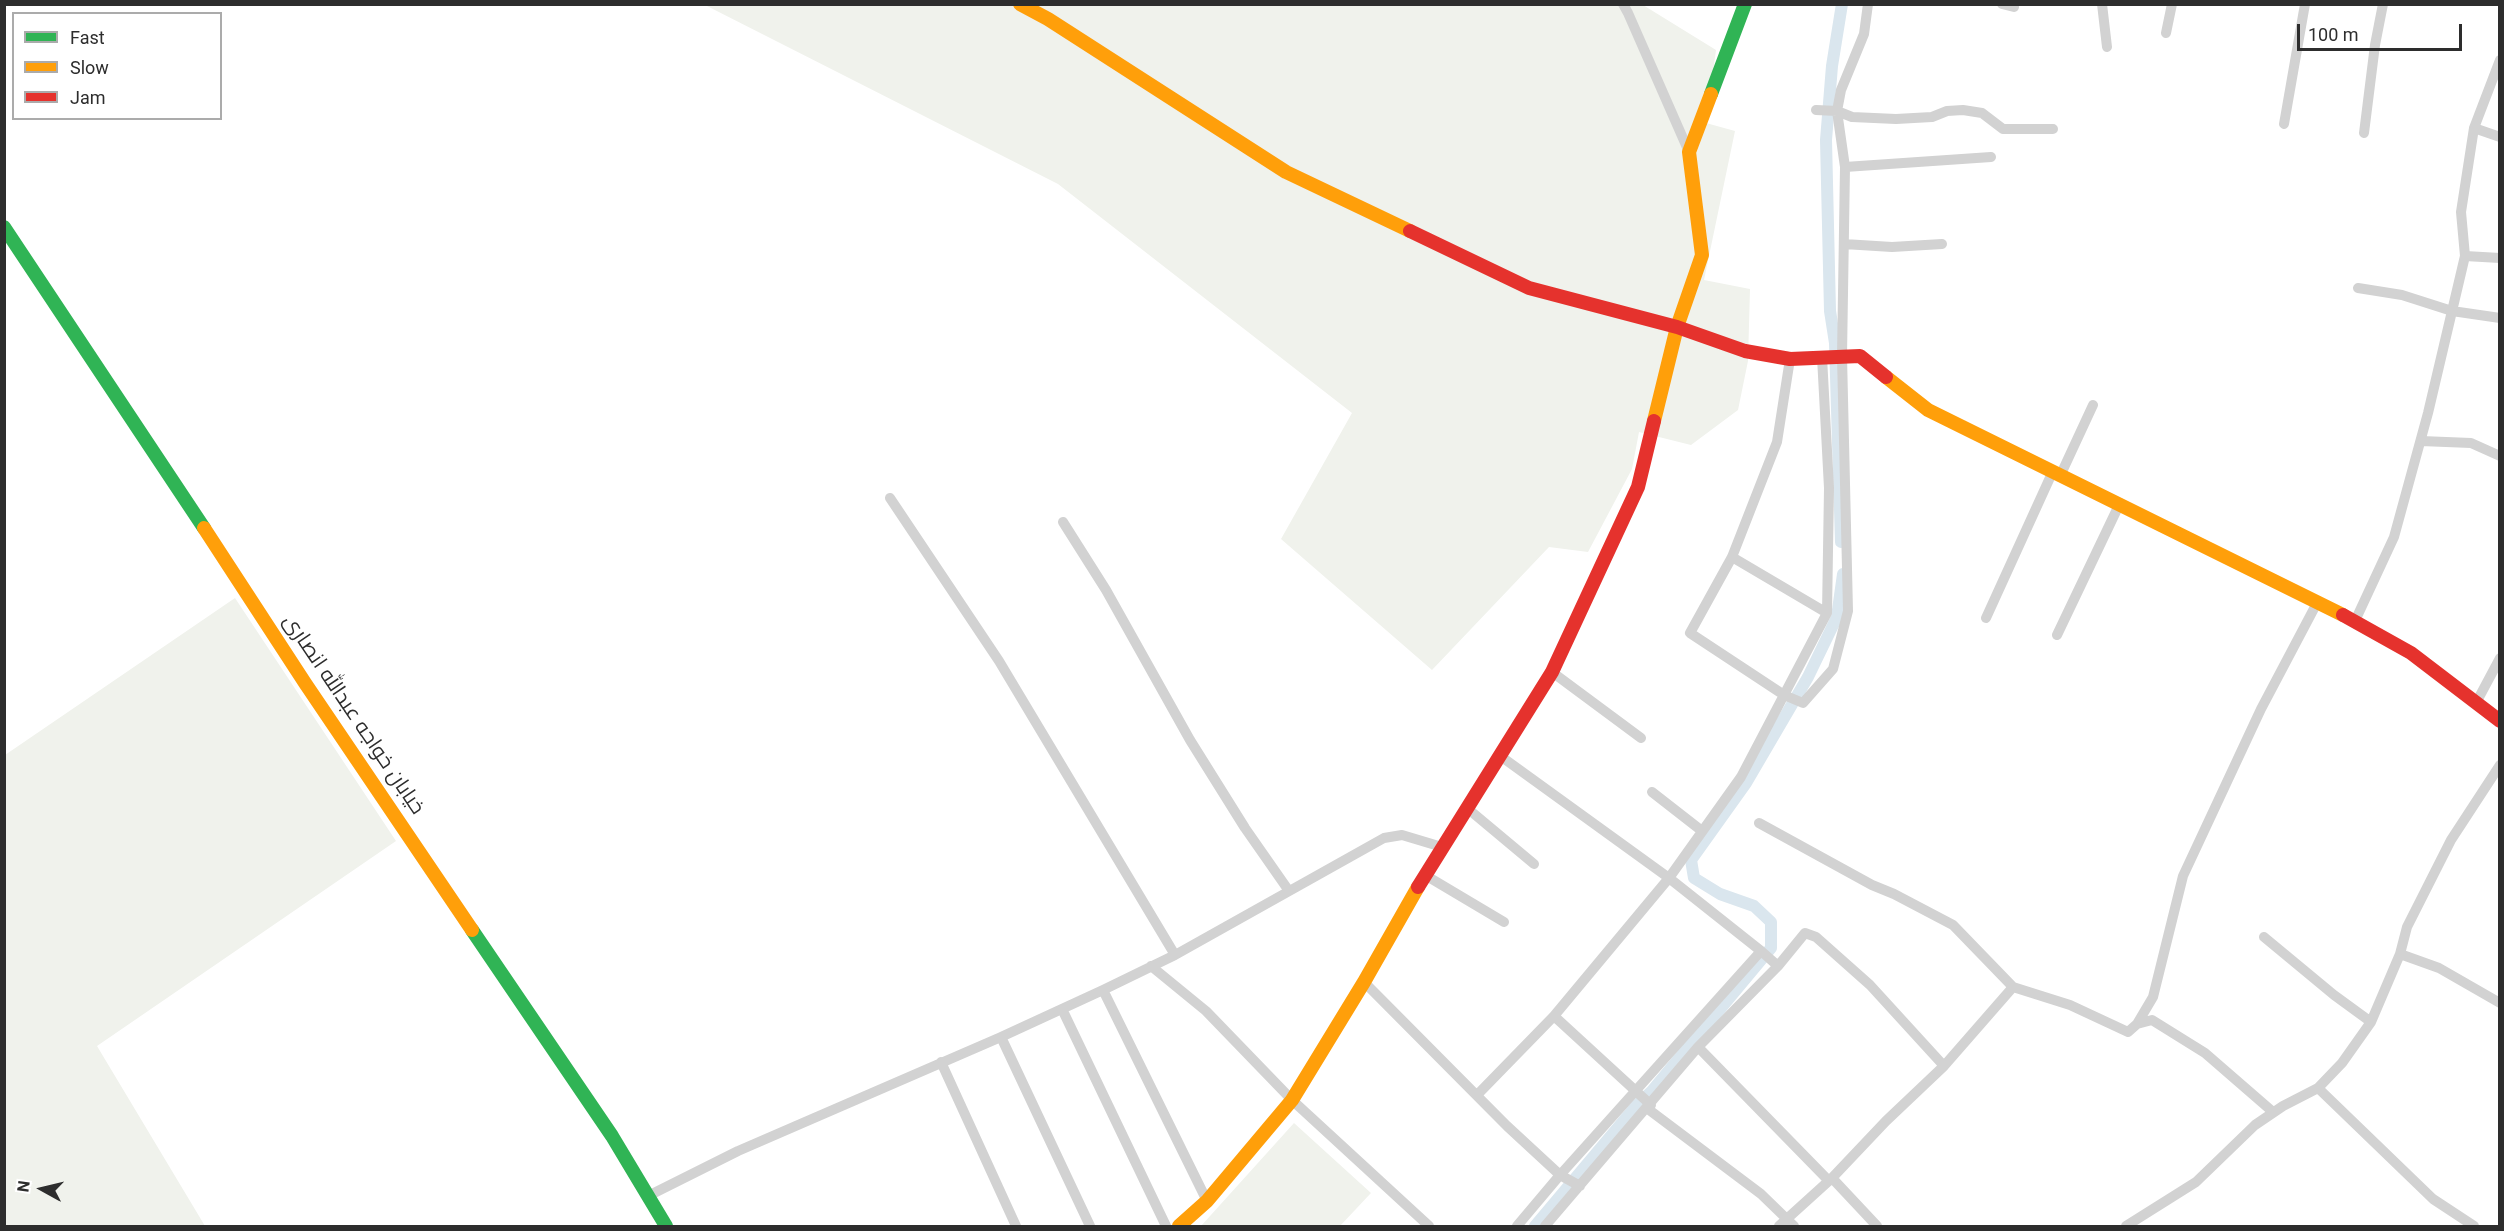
<!DOCTYPE html>
<meta charset="utf-8">
<style>
body{margin:0}
#map{position:relative;width:2504px;height:1231px;overflow:hidden;background:#fff;font-family:Roboto,sans-serif}
canvas{display:block}
.frame{position:absolute;inset:0;border:6px solid #2d2d2d;pointer-events:none}
.legend{position:absolute;left:12px;top:12px;width:210px;height:108px;box-sizing:border-box;background:#fff;border:2px solid #ababab;margin:0;padding:8px 10px;list-style:none;font-size:18px;color:#2d2d2d}
.legend li{display:flex;align-items:center;gap:12px;height:30px}
.legend b{width:30px;border:2px solid #ababab}
.north{position:absolute;left:12px;top:1159px;width:60px;height:60px;-webkit-text-stroke:4px #fff;paint-order:stroke;rotate:278deg;font-size:16px;font-weight:700;line-height:24px;text-align:center;color:#2d2d2d}
.north::after{content:'';display:block;margin:auto;width:21px;height:27px;background:#2d2d2d;clip-path:polygon(50% 0,100% 100%,50% 72%,0 100%)}
.scale{position:absolute;left:2297px;top:24px;width:165px;height:27px;box-sizing:border-box;border:3px solid #2d2d2d;border-top:0;padding-left:8px;font-size:18px;line-height:21px;white-space:nowrap;color:#2d2d2d;-webkit-text-stroke:4px #fff;paint-order:stroke}
</style>
<div id="map">
<canvas width="2504" height="1231"></canvas>
<div class="frame"></div>
<ul class="legend">
<li><b style="height:8px;background:#30b455"></b>Fast</li>
<li><b style="height:8px;background:#ff9f0a"></b>Slow</li>
<li><b style="height:8px;background:#e5322d"></b>Jam</li>
</ul>
<div class="north">N</div>
<div class="scale">100 m</div>
</div>
<script>
const g = document.querySelector('canvas').getContext('2d');
g.lineJoin = 'round';
function fillPath(path, color) { g.fillStyle = color; g.fill(path, 'evenodd'); }
const poly = rows => new Path2D(rows.map(r => 'M' + r).join(''));
function stroke(path, color, width, dash) { g.strokeStyle = color; g.lineWidth = width; g.lineCap = dash ? 'butt' : 'round'; g.setLineDash(dash || []); g.stroke(path); }
function write(font, color, halo, rows, align = 'center') {
  g.font = font + ' Roboto,Cairo,sans-serif'; g.lineWidth = 6; g.setLineDash([]); g.textBaseline = 'middle'; g.strokeStyle = halo; g.fillStyle = color; for (const [text, x, y, turn = 0] of rows) {
    g.save(); g.translate(x, y); g.rotate((+turn || 0) * Math.PI / 180); g.textAlign = isNaN(turn) ? turn : align; if (halo) g.strokeText(text, 0, 0); g.fillText(text, 0, 0); g.restore();
  }
}
const green = poly([
 [705,5,1643,5,1716,50,1706,123,1735,131,1704,280,1750,289,1748,361,1738,410,1691,445,1639,432,1632,469,1588,552,1549,547,1432,670,1281,539,1352,413,1058,184],
 [235,598,396,841,97,1046,205,1226,5,1226,5,755],
 [1294,1123,1371,1193,1340,1226,1201,1226]
]);
const canal = poly([
 [1841,542,1835,343,1830,311,1826,140,1832,66,1842,4],
 [1535,1226,1636,1106,1651,1092,1771,948,1771,922,1754,906,1720,894,1694,878,1691,860,1746,783,1808,677,1837,617,1843,574]
]);
const street = poly([
 [1623,4,1628,13,1689,152],
 [2002,4,2014,7],
 [2102,4,2107,47],
 [2166,33,2172,4],
 [1816,110,1837,111,1852,117,1896,119,1932,117,1947,111,1963,110,1982,113,2003,129,2053,129],
 [2284,124,2305,4],
 [2474,128,2500,137],
 [2364,133,2375,45,2383,4],
 [1845,167,1991,157],
 [1844,244,1892,247,1942,244],
 [2465,256,2500,258],
 [2358,288,2402,295,2452,311,2500,318],
 [1790,359,1777,442,1732,557,1690,633,1784,695,1803,703,1833,669,1848,611,1842,356,1845,167,1837,111,1841,90,1864,34,1868,4],
 [2421,441,2471,443,2500,456],
 [2061,474,2093,405],
 [890,498,999,661,1175,955],
 [1063,522,1106,590,1190,740,1245,828,1289,891],
 [1732,557,1827,613],
 [1986,618,2053,471],
 [2355,621,2394,537,2428,413,2465,256,2461,212,2474,128,2500,60],
 [2057,635,2120,503],
 [1552,672,1641,738],
 [2476,703,2500,658],
 [1499,755,1669,878,1761,951,1560,1175,1517,1226],
 [1652,792,1702,831],
 [1467,808,1534,864],
 [1759,823,1872,885,1894,894,1953,925,2013,987,2070,1005,2128,1032,2137,1024,2152,1020,2205,1053,2273,1112],
 [1425,875,1504,922],
 [2264,937,2334,995,2371,1022],
 [1761,951,1778,966],
 [2400,954,2439,968,2500,1003],
 [1151,966,1206,1011,1292,1100,1429,1226],
 [1364,982,1507,1126,1560,1175,1580,1186],
 [1103,990,1207,1201],
 [1062,1009,1166,1226],
 [1554,1016,1651,1105],
 [2137,1024,2153,997,2183,876,2261,709,2318,601],
 [1001,1037,1090,1226],
 [1698,1047,1829,1181],
 [941,1062,1016,1226],
 [2318,1088,2433,1199,2474,1226],
 [1478,1094,1554,1016,1669,878,1741,777,1827,613,1829,488,1822,357],
 [1648,1109,1761,1194,1794,1226],
 [1832,1178,1877,1226],
 [648,1196,738,1151,1001,1037,1103,990,1175,955,1384,838,1402,835,1442,847],
 [1545,1226,1698,1047,1778,966,1805,933,1816,937,1870,985,1944,1066],
 [1779,1226,1832,1178,1886,1121,1944,1066,2013,987],
 [2126,1226,2196,1182,2255,1125,2283,1106,2318,1088,2342,1063,2371,1022,2400,954,2407,927,2451,840,2500,765]
]);
const fast = poly([
 [1711,94,1745,4],
 [4,227,204,528],
 [472,930,612,1136,666,1226]
]);
const slow = poly([
 [1020,4,1048,19,1286,172,1410,231],
 [1886,377,1928,410,2343,615],
 [1654,421,1677,327,1702,255,1689,152,1711,94],
 [204,528,305,683,472,930],
 [1179,1226,1207,1201,1292,1100,1364,982,1418,887]
]);
const jam = poly([
 [1410,231,1529,288,1677,327,1745,351,1790,359,1860,356,1886,377],
 [2343,615,2411,653,2500,721],
 [1418,887,1552,672,1638,487,1654,421]
]);
const streetNames = [
 ["خیابان خواجه عبدالله انصاری",353,715,56]
];
fillPath(green, '#f0f2ec');
stroke(canal, '#dae6ee', 12);
stroke(street, '#d2d2d2', 10);
stroke(fast, '#30b455', 14);
stroke(slow, '#ff9f0a', 14);
stroke(jam, '#e5322d', 14);
write('21px', '#2d2d2d', '#fff', streetNames);
</script>
